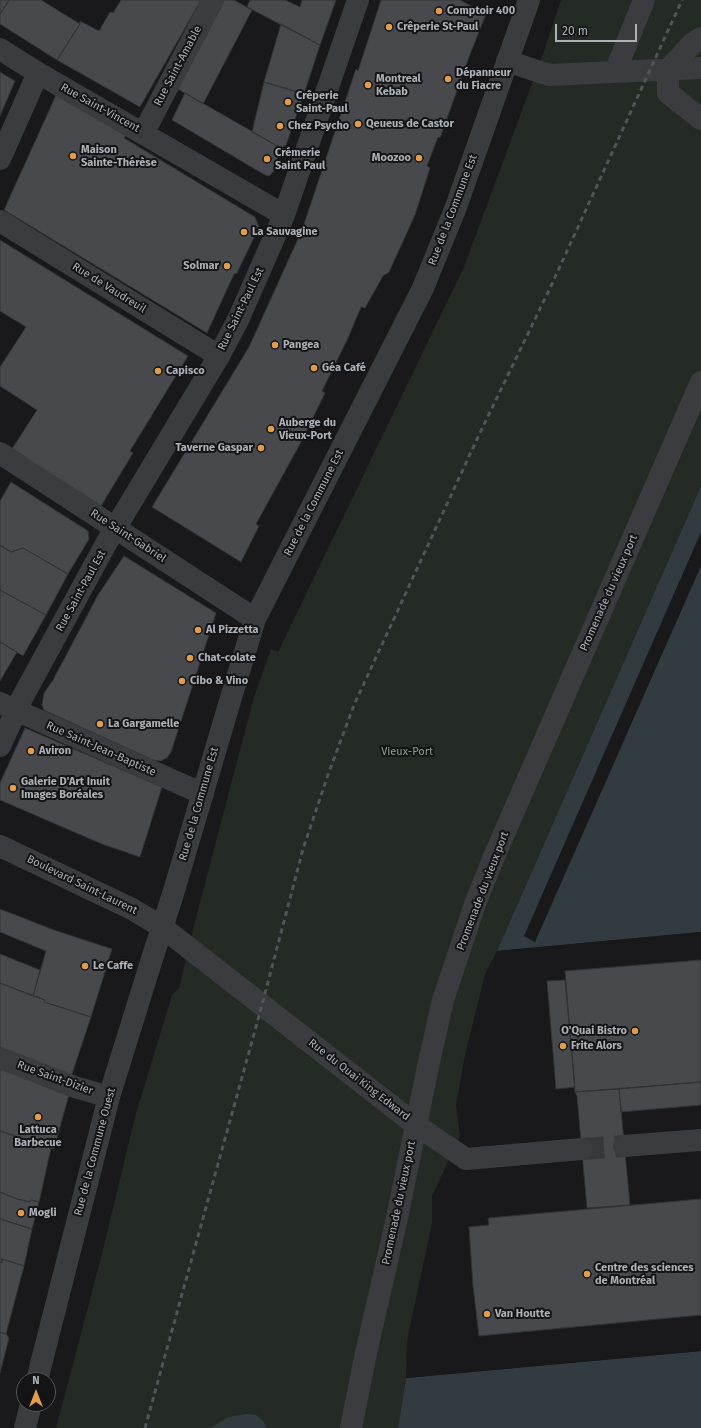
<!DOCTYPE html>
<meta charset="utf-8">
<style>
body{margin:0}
#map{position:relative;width:701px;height:1428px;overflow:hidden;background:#19191b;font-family:"Fira Sans",sans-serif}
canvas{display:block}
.north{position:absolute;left:16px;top:1372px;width:40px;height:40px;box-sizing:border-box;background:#141416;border:1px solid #515357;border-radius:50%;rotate:0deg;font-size:11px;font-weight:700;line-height:16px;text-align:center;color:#adb2b9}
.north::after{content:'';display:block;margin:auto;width:14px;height:18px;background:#e19d4b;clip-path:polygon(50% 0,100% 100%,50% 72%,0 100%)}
.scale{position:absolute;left:555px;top:24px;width:82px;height:18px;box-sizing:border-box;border:2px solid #adb2b9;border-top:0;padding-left:5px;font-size:12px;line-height:14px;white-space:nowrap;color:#adb2b9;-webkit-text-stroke:3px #141416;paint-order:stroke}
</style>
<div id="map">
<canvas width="701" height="1428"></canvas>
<div class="north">N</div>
<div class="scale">20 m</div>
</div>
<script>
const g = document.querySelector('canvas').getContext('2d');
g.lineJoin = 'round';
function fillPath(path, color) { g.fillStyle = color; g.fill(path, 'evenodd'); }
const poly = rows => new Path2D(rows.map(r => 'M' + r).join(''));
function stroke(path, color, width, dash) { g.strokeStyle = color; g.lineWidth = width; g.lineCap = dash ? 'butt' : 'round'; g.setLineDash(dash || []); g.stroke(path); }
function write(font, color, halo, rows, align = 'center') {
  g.font = font + ' "Fira Sans",sans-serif'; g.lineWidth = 4; g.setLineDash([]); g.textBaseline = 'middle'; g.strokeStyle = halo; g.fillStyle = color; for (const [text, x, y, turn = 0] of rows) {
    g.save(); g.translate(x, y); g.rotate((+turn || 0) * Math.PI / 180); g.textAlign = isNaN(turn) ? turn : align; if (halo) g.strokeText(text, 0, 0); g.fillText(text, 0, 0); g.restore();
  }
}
const green = poly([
 [561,0,701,0,701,486,497,951,485,974,465,1055,456,1105,460,1136,432,1196,432,1223,407,1341,406,1378,398,1428,56,1428,102,1254,135,1117,172,995,179,988,198,910,254,697,271,649,278,652,464,267,544,51]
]);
const water = poly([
 [701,486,701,932,497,951],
 [701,1351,701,1428,398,1428,406,1378],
 [246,1414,256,1415,263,1421,267,1428,211,1428,228,1417]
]);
const pier = poly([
 [701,532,701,566,535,942,524,936],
 [701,932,701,934,496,953,497,951],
 [701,1349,701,1351,406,1378,406,1376]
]);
const building = poly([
 [0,0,9,0,0,14,0,0],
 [9,0,41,0,80,24,57,60,0,24,0,14,9,0],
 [121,0,201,0,140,107,57,60,80,24,80,21,99,31,110,12,113,13,121,0],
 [223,0,234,0,252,10,203,104,176,88,223,0],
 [250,0,285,0,300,7,302,0,336,0,320,45,247,7,250,0],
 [381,0,460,0,486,14,469,57,440,138,438,137,427,166,430,168,415,215,389,272,383,276,365,308,361,307,347,340,322,391,325,393,300,444,256,524,259,526,241,562,152,507,249,347,302,230,356,69,358,71,381,0],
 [281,24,320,45,304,94,264,82,281,24],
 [0,72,15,81,0,116,0,72],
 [264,82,304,94,286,145,281,148,252,132,264,82],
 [57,93,126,135,124,138,255,217,259,227,237,273,234,274,207,333,4,210,57,93],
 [185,93,281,148,273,172,269,176,265,175,172,120,185,93],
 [0,240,188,356,130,451,133,453,101,506,12,449,37,410,0,386,0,367,26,327,0,311,0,240],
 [11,482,88,531,89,539,68,574,23,548,11,552,0,545,0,501,11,482],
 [0,545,11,552,23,548,68,574,46,615,0,590,0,545],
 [124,556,216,613,171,752,167,758,160,761,153,760,48,712,44,710,42,705,44,693,53,680,98,595,124,556],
 [0,590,46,615,23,656,0,642,0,590],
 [0,642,17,652,0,681,0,642],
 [25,728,162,787,140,857,102,844,0,800,0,783,25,728],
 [0,909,54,930,112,949,91,1017,44,1002,45,1000,33,996,46,951,0,932,0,909],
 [0,954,40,970,33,996,0,983,0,954],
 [701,960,701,1082,575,1092,565,971,701,960],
 [565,980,575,1087,556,1089,547,981,565,980],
 [0,983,45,1000,44,1002,91,1017,70,1080,0,1053,0,983],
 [0,1064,70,1091,54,1149,0,1131,0,1064],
 [701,1082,701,1105,621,1112,619,1089,701,1082],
 [619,1089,630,1205,587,1208,577,1096,575,1092,619,1089],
 [0,1131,51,1148,39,1202,31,1200,30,1202,17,1199,0,1192,0,1131],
 [0,1192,17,1199,30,1202,31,1200,39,1202,32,1229,0,1219,0,1192],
 [701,1199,701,1315,479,1336,473,1286,469,1227,489,1225,488,1218,701,1199],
 [0,1219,32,1229,24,1266,2,1259,2,1263,0,1262,0,1219],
 [2,1259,24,1266,6,1334,0,1332,0,1262,2,1263,2,1259],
 [0,1332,6,1334,9,1338,0,1373,0,1332]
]);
const minorTunnel = poly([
 [582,1149,624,1146]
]);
const minor = poly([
 [701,38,692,44,668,70,668,93,701,119],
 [0,49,38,73,284,215],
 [507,61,549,75,701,68],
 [615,72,644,0],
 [144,132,213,0],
 [0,159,38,73],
 [0,221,219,356],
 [0,453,255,619],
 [0,703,203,794],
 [0,746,21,700,107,542,219,356,238,320,284,215,358,0],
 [0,846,132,909,162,927,416,1125,466,1159,582,1149],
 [0,1058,75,1087,109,1097],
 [624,1146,701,1140],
 [37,1380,109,1097,151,962,173,894,230,701,255,619,423,288,456,207,529,0],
 [25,1428,31,1404],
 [351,1428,366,1353,397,1218,429,1062,443,1000,475,904,493,859,701,382]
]);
const rail = poly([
 [145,1428,262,1005,303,849,329,772,354,705,478,437,551,286,682,0]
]);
const markers = [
 [439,11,4,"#e19d4b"],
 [389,27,4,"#e19d4b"],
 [448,79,4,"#e19d4b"],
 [368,85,4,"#e19d4b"],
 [288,102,4,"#e19d4b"],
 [358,124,4,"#e19d4b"],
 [280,126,4,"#e19d4b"],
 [73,156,4,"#e19d4b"],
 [419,158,4,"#e19d4b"],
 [267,159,4,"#e19d4b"],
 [244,232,4,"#e19d4b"],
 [227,266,4,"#e19d4b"],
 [275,345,4,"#e19d4b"],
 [314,368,4,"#e19d4b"],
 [158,371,4,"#e19d4b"],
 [271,429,4,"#e19d4b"],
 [261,448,4,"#e19d4b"],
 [198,630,4,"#e19d4b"],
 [190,658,4,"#e19d4b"],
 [182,681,4,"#e19d4b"],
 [100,724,4,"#e19d4b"],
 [31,751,4,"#e19d4b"],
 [13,788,4,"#e19d4b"],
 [85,966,4,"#e19d4b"],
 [635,1031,4,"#e19d4b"],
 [563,1046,4,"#e19d4b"],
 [38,1117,4,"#e19d4b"],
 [21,1213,4,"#e19d4b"],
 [587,1274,4,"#e19d4b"],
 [487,1314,4,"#e19d4b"]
];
const poiNames = [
 ["Comptoir 400",447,11],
 ["Crêperie St-Paul",397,27],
 ["Dépanneur",456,73],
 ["du Fiacre",456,86],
 ["Montreal",376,79],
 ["Kebab",376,92],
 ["Crêperie",296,96],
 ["Saint-Paul",296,109],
 ["Qeueus de Castor",366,124],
 ["Chez Psycho",288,126],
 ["Maison",81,150],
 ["Sainte-Thérèse",81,163],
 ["Crémerie",275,153],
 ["Saint Paul",275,166],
 ["Moozoo",411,158,"right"],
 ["La Sauvagine",252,232],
 ["Solmar",219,266,"right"],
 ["Pangea",283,345],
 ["Géa Café",322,368],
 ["Capisco",166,371],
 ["Auberge du",279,423],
 ["Vieux-Port",279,436],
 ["Taverne Gaspar",253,448,"right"],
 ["Al Pizzetta",206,630],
 ["Chat-colate",198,658],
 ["Cibo & Vino",190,681],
 ["La Gargamelle",108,724],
 ["Aviron",39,751],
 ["Galerie D'Art Inuit",21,782],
 ["Images Boréales",21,795],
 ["Le Caffe",93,966],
 ["O'Quai Bistro",627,1031,"right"],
 ["Frite Alors",571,1046],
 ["Lattuca",38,1130,"center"],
 ["Barbecue",38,1143,"center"],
 ["Mogli",29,1213],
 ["Centre des sciences",595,1268],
 ["de Montréal",595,1281],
 ["Van Houtte",495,1314]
];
const streetNames = [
 ["Rue Saint-Amable",178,66,-62],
 ["Rue Saint-Vincent",100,108,29],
 ["Rue de la Commune Est",453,210,-69],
 ["Rue de Vaudreuil",109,288,32],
 ["Rue Saint-Paul Est",241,309,-64],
 ["Rue de la Commune Est",314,503,-63],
 ["Rue Saint-Gabriel",128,536,33],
 ["Rue Saint-Paul Est",81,591,-61],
 ["Promenade du vieux port",609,593,-66],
 ["Rue Saint-Jean-Baptiste",101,749,24],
 ["Rue de la Commune Est",199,804,-74],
 ["Boulevard Saint-Laurent",82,885,26],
 ["Promenade du vieux port",483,891,-69],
 ["Rue Saint-Dizier",55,1078,20],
 ["Rue du Quai King Edward",359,1080,38],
 ["Rue de la Commune Ouest",95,1152,-75],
 ["Promenade du vieux port",399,1203,-78]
];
const parkNames = [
 ["Vieux-Port",407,752]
];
fillPath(green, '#232b24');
fillPath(water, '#323b40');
fillPath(pier, '#19191b');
fillPath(building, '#48494d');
stroke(building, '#333437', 1);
stroke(minorTunnel, '#37383b', 22, [22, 11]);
stroke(minor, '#3a3c40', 22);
stroke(rail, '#525458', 3, [5, 4]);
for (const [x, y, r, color] of markers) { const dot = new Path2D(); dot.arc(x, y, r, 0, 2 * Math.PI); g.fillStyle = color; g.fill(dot); stroke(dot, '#141416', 1.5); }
write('bold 11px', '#adb2b9', '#141416', poiNames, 'left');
write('11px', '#adb2b9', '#141416', streetNames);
write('11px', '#87a286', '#141416', parkNames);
</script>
